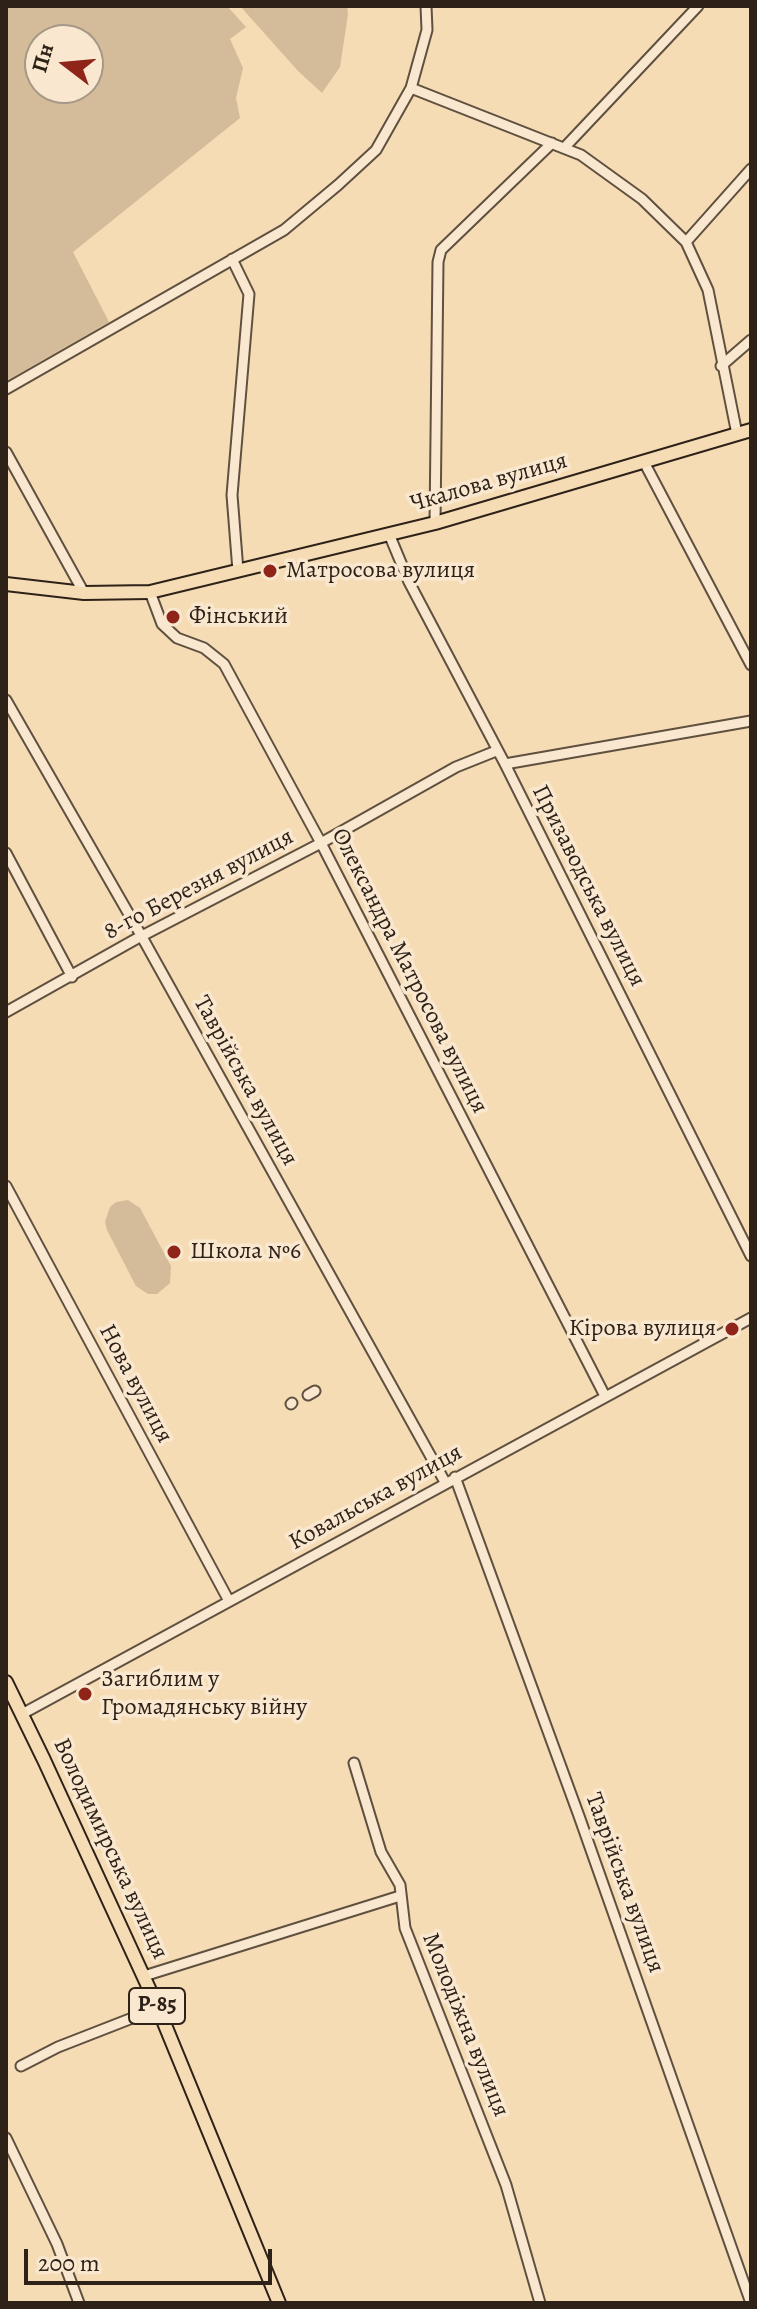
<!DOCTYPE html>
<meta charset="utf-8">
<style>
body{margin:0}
#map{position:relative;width:757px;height:2309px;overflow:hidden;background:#f6dcb5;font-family:Alegreya,serif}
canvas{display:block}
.frame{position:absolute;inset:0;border:8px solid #2d2118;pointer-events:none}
.north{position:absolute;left:24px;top:24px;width:80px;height:80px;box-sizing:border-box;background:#f9e8cf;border:2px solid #a79886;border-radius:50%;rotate:286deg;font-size:22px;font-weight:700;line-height:32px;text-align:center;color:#2d2118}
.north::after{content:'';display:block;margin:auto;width:28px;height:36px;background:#8f2418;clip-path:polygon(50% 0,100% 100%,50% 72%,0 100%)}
.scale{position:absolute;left:24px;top:2249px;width:248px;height:36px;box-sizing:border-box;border:4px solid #2d2118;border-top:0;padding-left:10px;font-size:24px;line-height:28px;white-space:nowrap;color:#2d2118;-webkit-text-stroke:6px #f9e8cf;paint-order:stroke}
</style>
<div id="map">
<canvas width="757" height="2309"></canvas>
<div class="frame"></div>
<div class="north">Пн</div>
<div class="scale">200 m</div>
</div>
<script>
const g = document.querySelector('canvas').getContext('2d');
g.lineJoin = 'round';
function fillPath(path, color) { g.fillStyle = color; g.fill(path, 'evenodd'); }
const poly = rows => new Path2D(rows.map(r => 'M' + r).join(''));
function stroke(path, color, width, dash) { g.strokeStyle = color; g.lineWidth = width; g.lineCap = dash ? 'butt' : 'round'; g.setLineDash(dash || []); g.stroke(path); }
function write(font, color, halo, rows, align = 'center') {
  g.font = font + ' Alegreya,serif'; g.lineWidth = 7; g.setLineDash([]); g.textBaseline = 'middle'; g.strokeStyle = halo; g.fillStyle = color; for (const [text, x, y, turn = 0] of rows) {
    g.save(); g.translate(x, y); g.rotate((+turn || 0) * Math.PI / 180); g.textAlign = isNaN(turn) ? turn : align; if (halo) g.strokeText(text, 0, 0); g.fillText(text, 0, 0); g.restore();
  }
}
const green = poly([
 [6,6,227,6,246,27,230,39,243,68,236,98,240,118,73,252,109,322,6,381],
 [40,40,88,40,88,88,40,88],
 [240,6,347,6,348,14,340,67,322,93,298,71],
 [128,1200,140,1208,171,1266,170,1283,157,1294,148,1294,136,1286,107,1230,105,1222,110,1207,116,1202]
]);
const minor = poly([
 [411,88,581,155,642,199,686,242,708,290,737,434],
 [565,147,698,6],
 [686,242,751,169],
 [232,259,249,294,232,495,238,571],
 [721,366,751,340],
 [6,389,284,230,338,185,376,150,411,88,427,30,426,6],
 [6,452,84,593],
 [644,462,751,665],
 [435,523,438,262,441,250,552,143],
 [389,534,409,582,505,764,751,1256],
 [150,592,162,624,177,638,204,648,224,664,321,843,605,1396],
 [6,700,142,937,445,1482],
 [505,764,751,721],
 [6,853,72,977],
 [6,1012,136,939,321,843,456,767,496,751],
 [6,1186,229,1601],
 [308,1395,315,1391],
 [291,1404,292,1403],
 [455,1477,579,1816,751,2303],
 [22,1714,751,1318],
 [354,1763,381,1852,400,1885,405,1928,506,2185,540,2303],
 [144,1976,400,1896],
 [21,2066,58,2047,158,2008],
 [6,2138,57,2244,79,2303]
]);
const major = poly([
 [6,584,84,593,150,592,435,523,751,430],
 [6,1682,44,1760,158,2008,279,2303]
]);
const markers = [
 [270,571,8,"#8f2418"],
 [173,617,8,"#8f2418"],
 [174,1252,8,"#8f2418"],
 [732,1329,8,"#8f2418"],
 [85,1694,8,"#8f2418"]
];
const shields = [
 [157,2006,56]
];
const shieldNames = [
 ["Р-85",157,2006]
];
const streetNames = [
 ["Чкалова вулиця",489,483,-16],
 ["8-го Березня вулиця",199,885,-28],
 ["Призаводська вулиця",588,886,63],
 ["Олександра Матросова вулиця",409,971,63],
 ["Таврійська вулиця",245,1081,61],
 ["Нова вулиця",135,1384,62],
 ["Ковальська вулиця",376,1498,-29],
 ["Володимирська вулиця",110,1849,65],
 ["Таврійська вулиця",624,1883,70],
 ["Молодіжна вулиця",465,2025,68]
];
const poiNames = [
 ["Матросова вулиця",286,571],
 ["Фінський",189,617],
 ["Школа №6",190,1252],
 ["Кірова вулиця",716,1329,"right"],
 ["Загиблим у",101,1680],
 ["Громадянську війну",101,1708]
];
fillPath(green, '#d4bc9a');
stroke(minor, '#5f503f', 13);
stroke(major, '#2d2118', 16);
stroke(minor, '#f9e8cf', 9);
stroke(major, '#f6dcb5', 12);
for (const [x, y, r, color] of markers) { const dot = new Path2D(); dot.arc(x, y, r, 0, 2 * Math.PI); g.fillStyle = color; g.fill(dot); stroke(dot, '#f9e8cf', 3); }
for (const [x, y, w] of shields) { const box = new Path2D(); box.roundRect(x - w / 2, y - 18, w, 36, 6); g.fillStyle = '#f9e8cf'; g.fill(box); stroke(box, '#2d2118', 2); }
write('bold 22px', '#2d2118', null, shieldNames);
write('24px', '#2d2118', '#f9e8cf', streetNames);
write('24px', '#2d2118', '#f9e8cf', poiNames, 'left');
</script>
